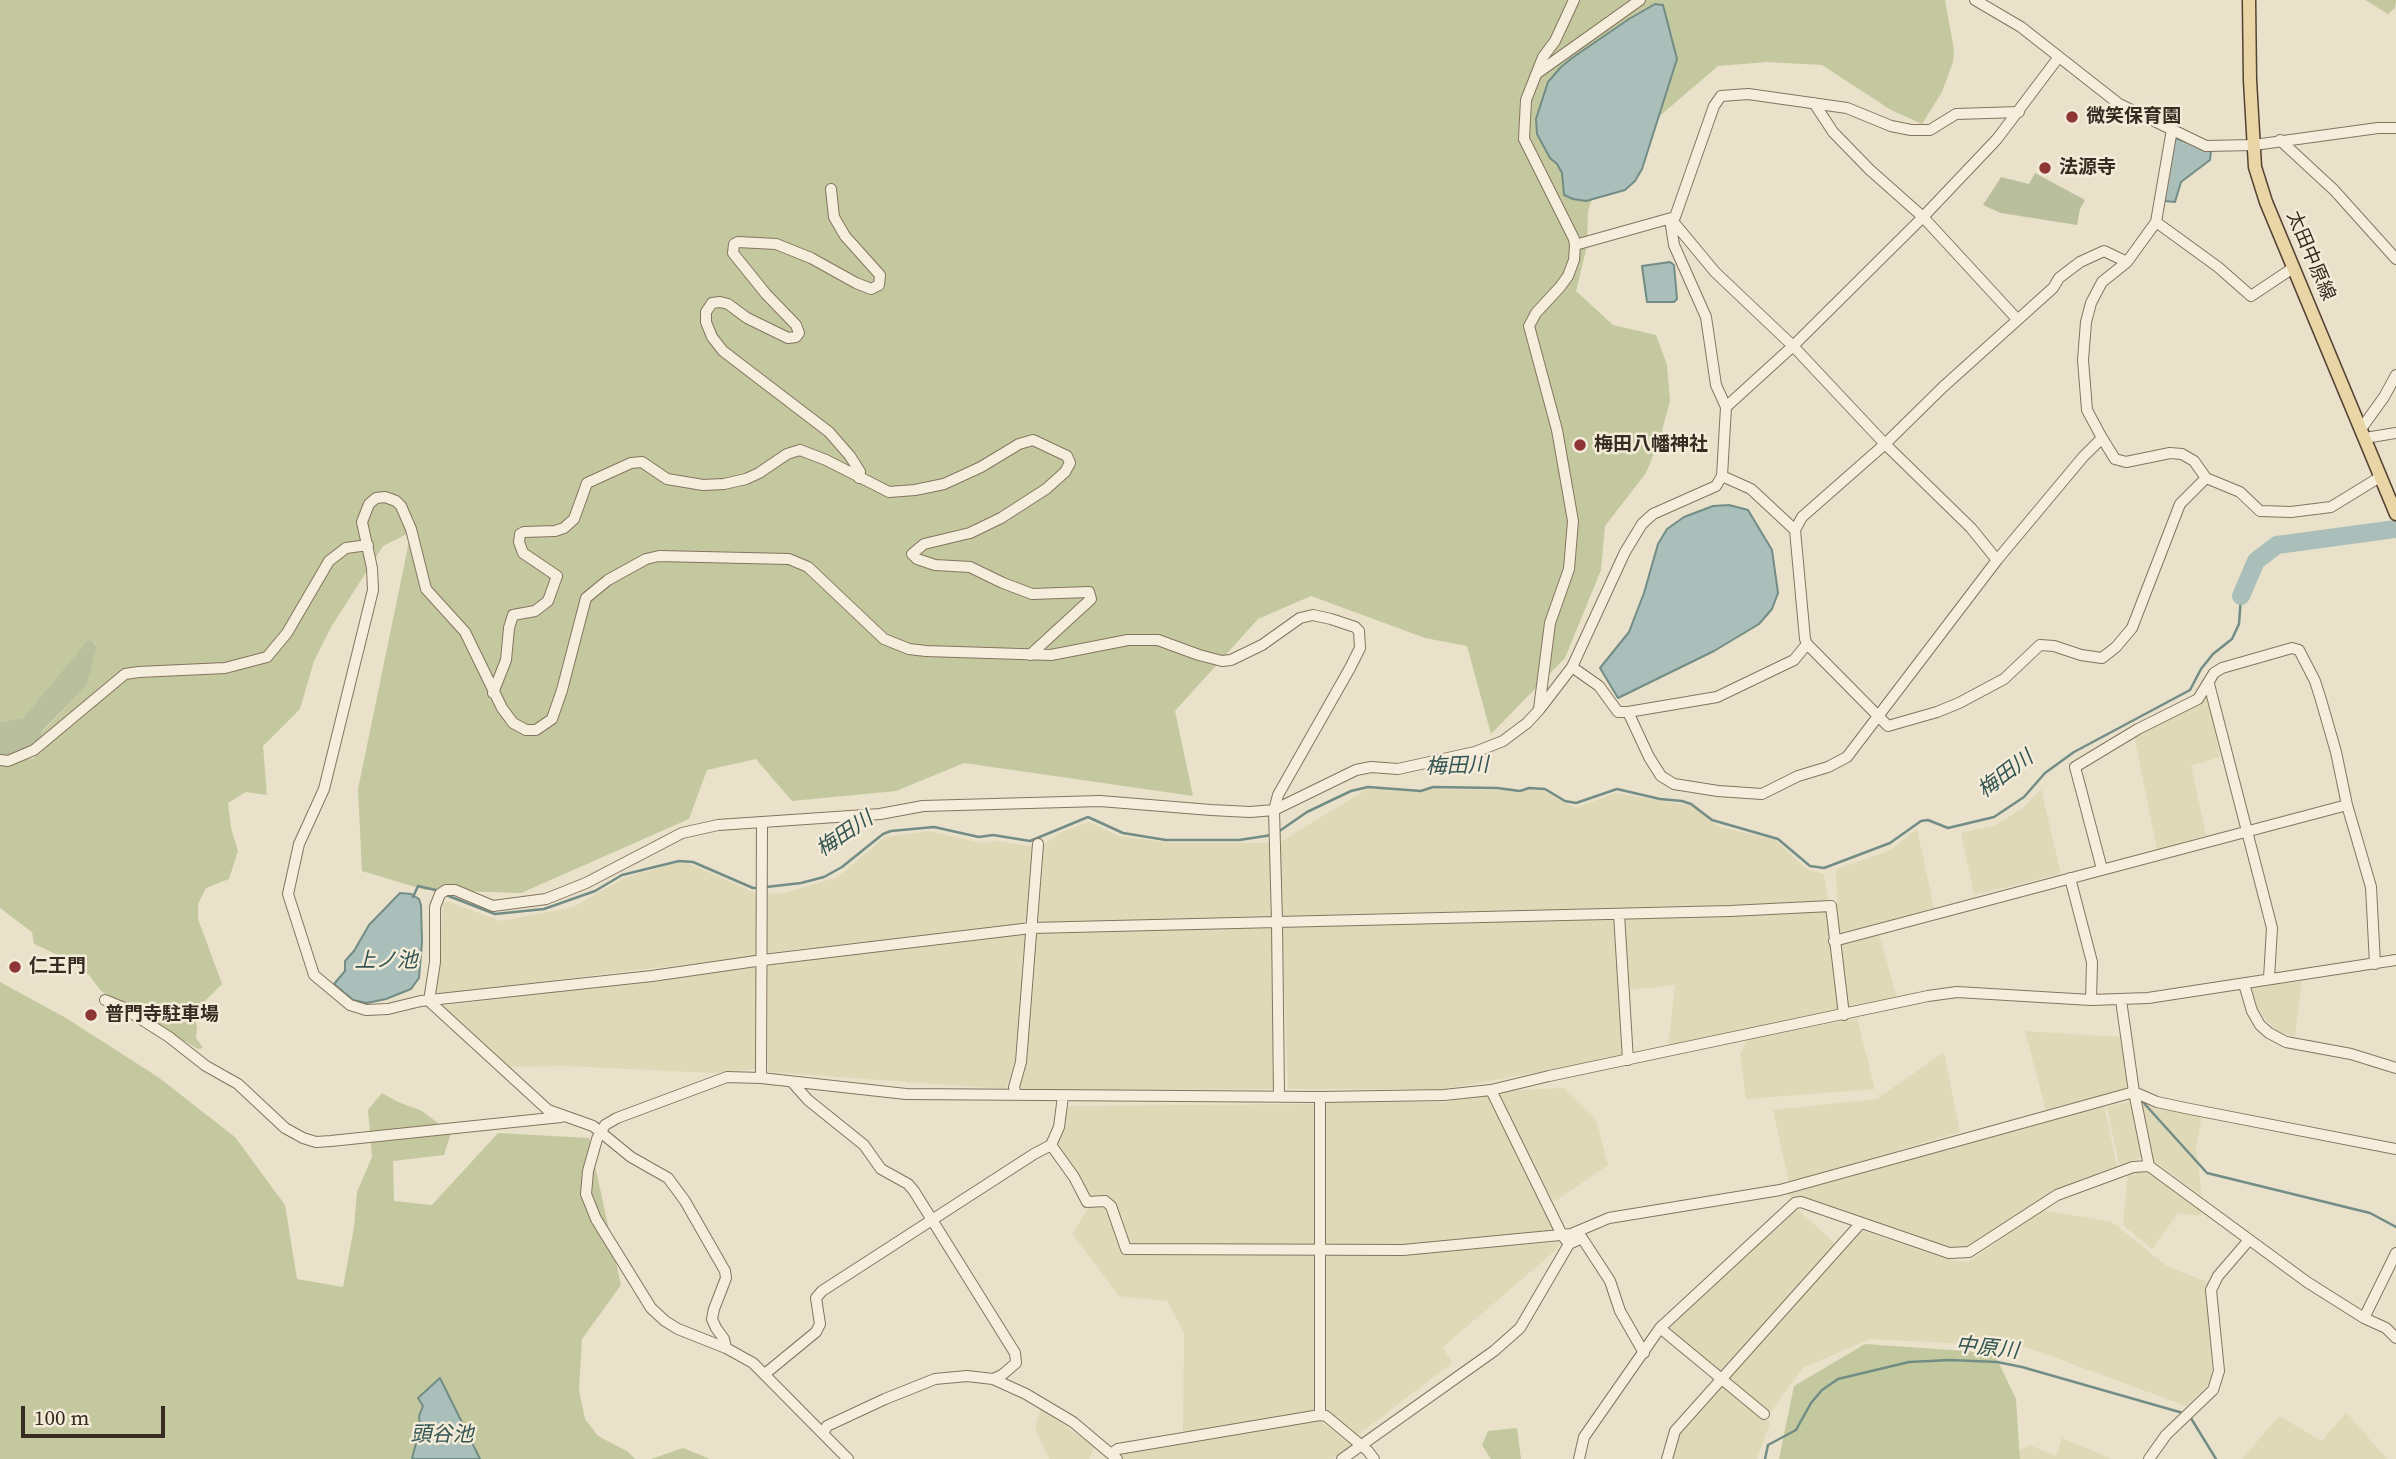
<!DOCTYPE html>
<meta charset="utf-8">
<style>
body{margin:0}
#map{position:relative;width:2396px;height:1459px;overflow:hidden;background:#eae1ca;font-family:"Source Serif 4",serif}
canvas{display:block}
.scale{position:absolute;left:21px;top:1406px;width:144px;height:32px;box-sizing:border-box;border:4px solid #372c22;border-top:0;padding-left:9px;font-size:21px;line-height:24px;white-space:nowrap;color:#372c22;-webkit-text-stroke:5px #f3ebd8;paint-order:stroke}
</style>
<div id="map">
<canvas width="2396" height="1459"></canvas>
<div class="scale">100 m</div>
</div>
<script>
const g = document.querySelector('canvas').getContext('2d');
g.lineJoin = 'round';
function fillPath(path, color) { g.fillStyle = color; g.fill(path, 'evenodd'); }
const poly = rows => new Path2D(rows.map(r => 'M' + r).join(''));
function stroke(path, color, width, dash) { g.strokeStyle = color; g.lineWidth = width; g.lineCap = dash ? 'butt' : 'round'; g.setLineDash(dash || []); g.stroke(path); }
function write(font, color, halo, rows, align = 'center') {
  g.font = font + ' "Source Serif 4","Noto Sans JP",serif'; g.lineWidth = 5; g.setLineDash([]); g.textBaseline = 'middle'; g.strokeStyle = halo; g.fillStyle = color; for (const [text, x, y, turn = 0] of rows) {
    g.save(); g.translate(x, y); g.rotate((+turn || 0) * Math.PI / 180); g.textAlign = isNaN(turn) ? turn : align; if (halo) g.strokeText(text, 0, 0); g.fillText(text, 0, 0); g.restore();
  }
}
const farmland = poly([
 [2208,695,2220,757,2191,766,2206,835,2157,850,2134,735,2199,704],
 [1367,789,1543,790,1575,808,1616,793,1692,806,1719,827,1774,839,1807,869,1824,874,1828,900,1822,903,1283,916,1279,843],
 [2041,789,2061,874,1974,895,1961,833,1996,825,2024,807],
 [1089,822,1119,836,1171,843,1270,843,1273,916,1271,918,1038,924,1043,845,1063,831],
 [1917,829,1934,908,1838,934,1836,869,1889,851],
 [929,831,982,843,998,841,1034,847,1027,920,1022,924,766,953,768,894,784,893,838,877,885,837],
 [683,861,758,894,759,952,756,956,439,994,436,991,441,961,442,902,450,902,501,921,573,907,624,878],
 [1824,908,1827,912,1840,1010,1668,1047,1675,985,1630,990,1624,919,1627,917],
 [1616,919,1622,1057,1444,1089,1288,1089,1282,931,1286,926],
 [1273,927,1273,1089,1020,1091,1035,935,1037,932],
 [1021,932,1027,935,1015,1061,1006,1089,768,1072,767,964],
 [1879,933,1897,999,1847,1009,1840,942],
 [759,967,757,1069,714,1073,564,1066,510,1067,443,1006],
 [2302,981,2295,1037,2277,1032,2260,1013,2250,987],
 [1857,1018,1875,1089,1746,1099,1740,1055,1747,1040],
 [2025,1031,2121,1037,2128,1088,2046,1110],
 [1944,1052,1960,1132,1789,1183,1773,1110,1877,1099],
 [1565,1088,1596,1119,1608,1165,1554,1202,1530,1162,1496,1095,1499,1091],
 [1486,1093,1556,1234,1435,1244,1324,1246,1324,1102,1445,1102],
 [2140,1099,2202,1116,2196,1148,2202,1196,2151,1159],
 [2130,1101,2142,1153,2140,1158,2119,1165,2107,1107],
 [1315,1104,1318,1245,1129,1246,1109,1199,1090,1198,1058,1148,1065,1106],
 [2104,1105,2117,1166,2055,1190,1967,1247,1946,1249,1800,1197,1790,1197,1786,1193],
 [2148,1170,2203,1210,2198,1216,2178,1213,2152,1249,2123,1225,2128,1173],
 [1090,1205,1105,1205,1108,1209,1124,1253,1314,1254,1317,1259,1316,1408,1311,1412,1183,1432,1184,1333,1167,1301,1119,1296,1072,1234],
 [1797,1209,1836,1244,1720,1373,1669,1330,1669,1326],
 [2043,1210,2112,1222,2168,1267,2208,1282,2212,1377,2207,1387,2186,1406,2026,1347,1870,1339,1803,1368,1770,1413,1727,1378,1860,1230,1947,1259,1968,1262],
 [1560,1242,1555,1251,1443,1347,1452,1363,1358,1435,1325,1410,1325,1255,1404,1254],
 [1721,1383,1770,1423,1757,1459,1671,1459,1678,1432],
 [1041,1409,1095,1447,1089,1459,1049,1459,1035,1428],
 [2346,1412,2387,1459,2242,1459,2279,1416,2322,1441],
 [1317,1419,1353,1445,1333,1459,1121,1459,1117,1455],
 [2062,1438,2112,1459,2007,1459,2029,1445,2056,1456]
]);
const green = poly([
 [0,0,1945,0,1954,50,1953,62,1942,92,1922,124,1891,110,1822,65,1767,62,1718,66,1648,126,1600,177,1588,211,1587,246,1576,291,1613,325,1656,335,1667,365,1670,401,1660,438,1646,473,1605,526,1601,570,1565,658,1491,734,1467,646,1425,638,1311,596,1258,619,1175,711,1193,796,964,763,896,791,792,801,756,759,707,770,689,819,521,893,425,890,362,871,358,789,411,532,383,546,331,627,314,661,300,709,263,746,267,795,246,792,228,803,231,828,238,851,229,879,206,888,198,904,198,919,222,984,193,1013,197,1027,196,1038,203,1048,198,1049,101,991,89,975,58,955,34,944,32,932,0,908,0,765,34,758,40,751,42,732,87,685,97,645,89,640,23,718,0,722],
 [2365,0,2396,0,2395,8,2388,14],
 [0,982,66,1018,158,1077,235,1137,285,1205,297,1279,343,1287,354,1227,357,1192,372,1157,368,1110,382,1093,398,1102,422,1111,451,1133,444,1155,393,1161,394,1201,432,1205,498,1133,589,1138,621,1285,582,1339,579,1390,585,1419,598,1436,627,1451,635,1459,0,1459],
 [1865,1344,1994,1353,2016,1399,2020,1459,1779,1459,1794,1386],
 [1517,1428,1521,1459,1491,1459,1482,1445,1488,1431],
 [683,1448,710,1459,651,1459]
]);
const cemetery = poly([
 [2035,173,2085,200,2080,209,2077,225,2001,213,1983,205,2001,177,2029,184],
 [89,639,97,646,87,685,42,731,41,740,26,750,9,756,0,757,0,722,23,718]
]);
const water = poly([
 [1655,4,1663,5,1677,59,1642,169,1635,181,1625,190,1586,201,1573,199,1564,195,1562,173,1557,164,1550,158,1537,134,1536,119,1548,82,1561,67,1572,58,1629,19,1655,4],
 [2175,138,2211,151,2210,160,2181,182,2175,202,2164,201,2175,138],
 [1670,262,1674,265,1677,299,1674,302,1647,302,1642,266,1670,262],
 [1729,505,1748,510,1772,550,1778,593,1772,609,1759,624,1714,651,1618,698,1600,668,1629,632,1644,593,1658,544,1667,529,1684,517,1713,506,1729,505],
 [400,893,411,894,419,899,421,905,422,942,419,978,411,989,386,999,367,1003,353,1000,334,984,345,971,345,961,354,951,369,925,400,893],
 [440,1378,480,1459,412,1459,420,1427,419,1416,423,1406,418,1398,440,1378]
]);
const stream = poly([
 [1278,832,1307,812,1351,791,1368,787,1421,791,1433,787,1497,788,1520,791,1529,788,1545,789,1565,801,1576,803,1617,789,1660,799,1682,801,1691,804,1712,820,1778,839,1810,866,1824,868,1890,843,1921,821,1928,820,1948,828,1994,817,2024,797,2045,773,2074,752,2190,690,2201,669,2213,654,2232,639,2239,624,2241,596],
 [766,887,801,883,824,877,842,867,883,834,891,831,934,827,979,837,993,835,1030,841,1088,817,1123,833,1166,840,1239,840,1272,835],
 [446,895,495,914,544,909,595,891,622,875,679,861,693,862,753,888,760,888],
 [413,897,418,886,440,891],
 [2142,1101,2207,1173,2370,1213,2396,1227],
 [2189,1415,2216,1459],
 [1765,1459,1768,1445,1796,1430,1811,1403,1822,1390,1838,1379,1909,1362,1950,1360,1997,1362,2022,1367,2183,1413]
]);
const river = poly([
 [2241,596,2256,561,2277,545,2396,529]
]);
const minor = poly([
 [1975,0,2021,27,2119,104,2206,146,2254,145,2378,128,2396,128],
 [1536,74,1640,0],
 [1814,103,1833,132,1870,170,1923,217,2017,319],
 [2172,129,2156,222,2127,262,2102,282,2091,303,2086,322,2083,360,2087,410,2102,438,2115,459,2126,462,2170,453,2182,454,2194,461,2206,478,2240,492,2260,511,2291,512,2331,507,2380,477],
 [2280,140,2334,190,2396,259],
 [831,189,834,217,845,236,880,275,879,285,871,289,856,283,811,258,776,244,738,242,734,244,733,253,766,294,796,325,799,333,796,337,788,338,747,318,728,304,720,302,712,303,706,312,706,322,712,337,723,351,829,432,850,456,860,472,859,478],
 [1671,219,1715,272,1793,346,1885,444,1971,528,1997,560],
 [2156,222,2218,267,2251,296,2293,268],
 [1575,245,1675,217,1714,106,1721,96,1748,94,1847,108,1891,126,1911,130,1930,130,1956,114,2019,112],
 [2127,262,2104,251,2080,262,2059,278,2053,288,1943,387,1885,444,1802,517,1795,530,1805,639,1807,644,1888,726,1937,712,1959,703,2004,679,2040,645,2054,646,2081,655,2102,658,2116,647,2132,628,2180,504,2206,478],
 [1726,407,1793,346,1923,217,1997,139,2058,58],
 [2361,429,2384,397,2396,375],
 [2365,438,2396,433],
 [1722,476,1751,489,1795,530],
 [1572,667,1599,686,1618,712,1628,712,1717,697,1794,660,1807,644],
 [2209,684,2272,928,2269,978],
 [493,693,506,660,509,628,513,615,535,611,548,601,557,576,523,553,519,542,520,534,524,532,555,531,564,528,574,519,587,483,631,463,642,462,667,479,703,485,724,484,746,479,759,473,787,454,800,450,826,460,889,492,915,490,944,484,981,467,1019,444,1033,440,1067,456,1070,463,1065,472,1046,489,1001,518,970,533,924,544,912,554,917,559,935,565,970,567,1003,583,1032,594,1089,592,1091,599,1030,655],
 [1539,709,1550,623,1569,569,1573,521,1557,430,1529,326,1536,313,1560,287,1568,276,1574,260,1575,245,1574,239,1524,139,1526,100,1543,57,1555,41,1574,0],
 [1628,712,1649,757,1661,776,1674,784,1718,791,1762,794,1798,776,1828,767,1847,757,1997,560,2083,457,2102,438],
 [0,760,8,761,34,750,125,674,139,672,225,668,267,657,287,633,329,561,346,548,368,545],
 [2102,869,2075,767,2138,729,2198,699,2214,673,2222,668,2292,648,2299,650,2315,681,2321,700,2336,752,2347,805,2371,887,2375,964],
 [2070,878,2092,962,2091,1000],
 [1619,914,1628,1060],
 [1834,941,2347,805],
 [2244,984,2252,1011,2260,1025,2269,1033,2286,1042,2351,1054,2396,1068],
 [105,1000,122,1007,169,1037,206,1066,238,1084,285,1128,303,1138,316,1142,331,1141,561,1117],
 [2121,1000,2134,1092,2149,1166],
 [761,1078,762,822],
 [792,1082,808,1100,864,1145,881,1169,908,1184,914,1191,1015,1353,1016,1363,1002,1375,993,1379],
 [1491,1090,1562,1235,1569,1244,1582,1238,1610,1281,1620,1311,1644,1353],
 [1016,1095,1014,1087,1021,1062,1038,844],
 [1279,1096,1277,922,1274,810,1278,795,1350,668,1360,648,1359,631,1355,627,1331,619,1313,615,1300,618,1262,645,1231,660,1222,661,1199,655,1158,640,1128,640,1051,655,926,651,909,649,884,639,808,567,789,559,659,556,646,559,608,580,586,598,562,690,552,719,536,730,526,730,513,723,502,708,465,632,426,589,411,529,401,506,396,501,385,497,376,498,369,504,362,522,372,568,373,590,324,789,299,844,288,894,314,975,350,1005,366,1010,388,1009,421,1001,652,976,763,960,1031,928,1277,922,1730,911,1831,906,1844,1015],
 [1320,1097,1320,1415],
 [1051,1145,1074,1177,1087,1202,1105,1201,1111,1206,1126,1249,1403,1250,1571,1234,1609,1218,1780,1190,2134,1092,2157,1102,2185,1108,2396,1149],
 [2364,1318,2396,1253],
 [1660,1328,1764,1414],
 [726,1348,724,1339,716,1328,712,1319,714,1309,726,1278,725,1271,685,1201,668,1178,631,1157,593,1126,548,1110,429,1001,435,962,435,907,440,894,446,890,455,890,493,906,546,899,586,883,682,833,718,825,880,814,923,806,1100,801,1211,810,1250,812,1274,810,1356,770,1371,767,1398,769,1475,752,1503,741,1527,723,1539,710,1572,667,1625,552,1642,524,1653,514,1716,486,1722,476,1726,407,1716,385,1706,317,1674,245,1670,219],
 [766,1373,816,1332,820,1324,816,1298,822,1291,1034,1154,1051,1145,1059,1127,1063,1096],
 [824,1432,827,1426,885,1399,935,1379,967,1376,993,1379,1026,1394,1073,1422,1117,1459],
 [1112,1453,1118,1449,1320,1415,1326,1416,1368,1451,1374,1459],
 [848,1459,753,1363,726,1348,678,1329,665,1321,651,1308,596,1219,586,1194,588,1171,597,1139,605,1125,617,1118,727,1077,761,1078,906,1094,1320,1097,1444,1095,1491,1090,1549,1076,1928,996,1957,992,2091,1000,2148,998,2396,960],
 [1342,1459,1494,1351,1520,1328,1569,1244],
 [1579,1459,1584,1437,1660,1328,1795,1203,1801,1202,1949,1253,1969,1252,2057,1195,2133,1167,2149,1166,2307,1282,2364,1318,2386,1328,2396,1338],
 [1667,1459,1675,1431,1860,1224],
 [2149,1459,2166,1435,2213,1390,2219,1371,2211,1290,2218,1276,2249,1240]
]);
const major = poly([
 [2249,0,2250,80,2255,167,2266,202,2396,514]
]);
const markers = [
 [2072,117,7,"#8e3636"],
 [2045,168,7,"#8e3636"],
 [1580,445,7,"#8e3636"],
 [15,967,7,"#8e3636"],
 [91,1015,7,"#8e3636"]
];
const poiNames = [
 ["微笑保育園",2086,117],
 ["法源寺",2059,168],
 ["梅田八幡神社",1594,445],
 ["仁王門",29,967],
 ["普門寺駐車場",105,1015]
];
const streetNames = [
 ["太田中原線",2310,256,67]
];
const waterNames = [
 ["梅田川",1457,767,-2],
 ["梅田川",2006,775,-37],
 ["梅田川",845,835,-34],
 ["上ノ池",386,962],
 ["中原川",1987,1349,6],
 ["頭谷池",442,1436]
];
fillPath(farmland, '#dfd9b8');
fillPath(green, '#c3c89e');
fillPath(cemetery, '#b9be9c');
fillPath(water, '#aabfb9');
stroke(water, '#718d86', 2);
stroke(stream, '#718d86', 2.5);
stroke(river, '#aabfb9', 18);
stroke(minor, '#857460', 12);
stroke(major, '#544333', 15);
stroke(minor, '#f6eedc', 10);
stroke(major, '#e9d5a6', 12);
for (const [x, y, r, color] of markers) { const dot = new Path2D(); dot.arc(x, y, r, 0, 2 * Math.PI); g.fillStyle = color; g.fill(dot); stroke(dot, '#f3ebd8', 2.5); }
write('bold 19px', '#372c22', '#f3ebd8', poiNames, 'left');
write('19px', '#372c22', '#f3ebd8', streetNames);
write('italic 21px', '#335553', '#f3ebd8', waterNames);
</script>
